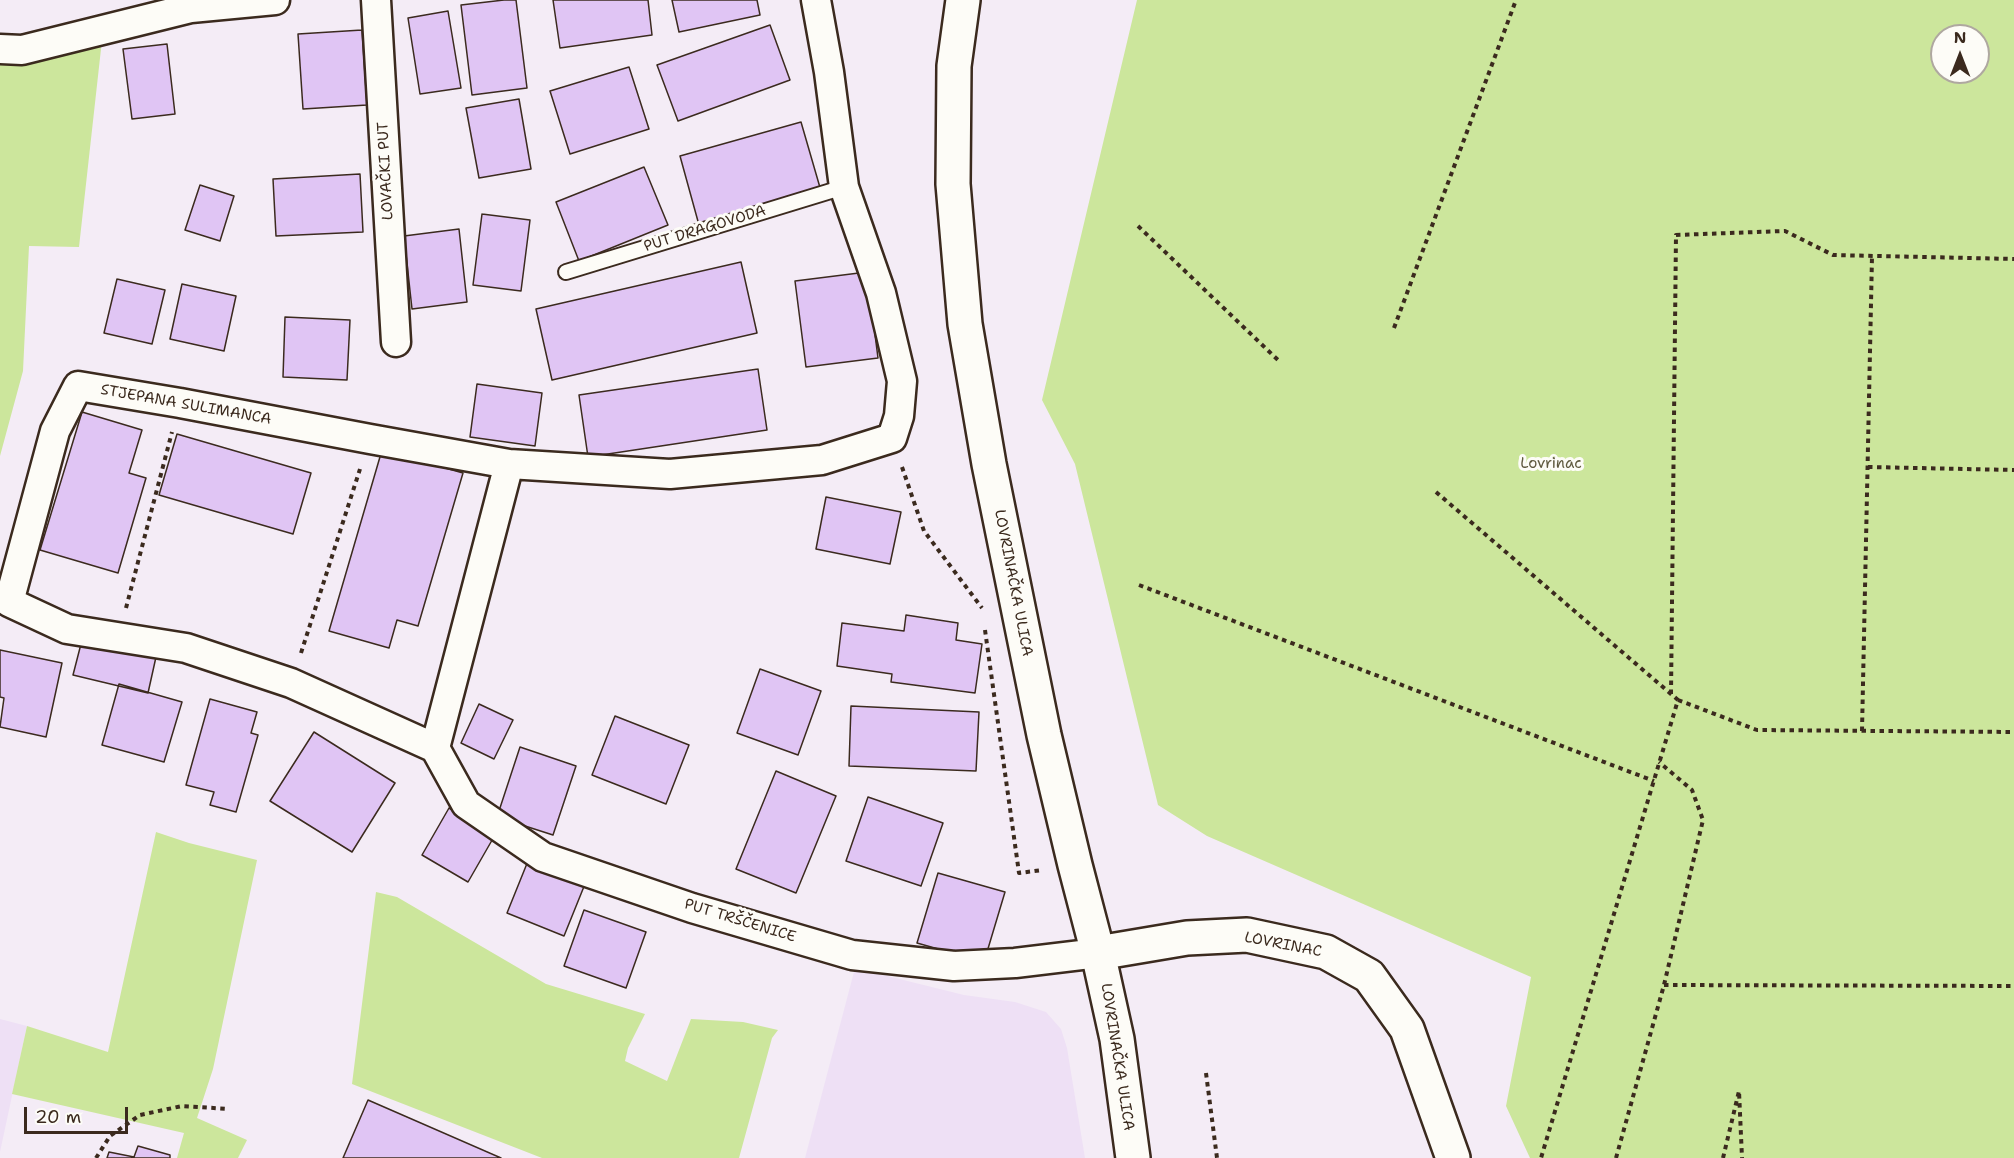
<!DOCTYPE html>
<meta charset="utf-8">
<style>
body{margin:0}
#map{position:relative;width:2014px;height:1158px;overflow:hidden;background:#f4ecf6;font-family:"Shantell Sans",sans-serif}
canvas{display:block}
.north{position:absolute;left:1930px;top:24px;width:60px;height:60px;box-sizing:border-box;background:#fdfcf7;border:2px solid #afa8a0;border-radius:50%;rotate:0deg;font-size:16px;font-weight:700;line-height:24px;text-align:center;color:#3b2a1e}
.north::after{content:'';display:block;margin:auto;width:21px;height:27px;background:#3b2a1e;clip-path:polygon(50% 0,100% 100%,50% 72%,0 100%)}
.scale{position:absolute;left:24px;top:1107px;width:104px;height:27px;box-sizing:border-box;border:3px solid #3b2a1e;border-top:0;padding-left:8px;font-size:18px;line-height:21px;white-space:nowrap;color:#3b2a1e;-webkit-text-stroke:4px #fdfcf7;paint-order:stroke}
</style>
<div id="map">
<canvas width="2014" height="1158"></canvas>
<div class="north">N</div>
<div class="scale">20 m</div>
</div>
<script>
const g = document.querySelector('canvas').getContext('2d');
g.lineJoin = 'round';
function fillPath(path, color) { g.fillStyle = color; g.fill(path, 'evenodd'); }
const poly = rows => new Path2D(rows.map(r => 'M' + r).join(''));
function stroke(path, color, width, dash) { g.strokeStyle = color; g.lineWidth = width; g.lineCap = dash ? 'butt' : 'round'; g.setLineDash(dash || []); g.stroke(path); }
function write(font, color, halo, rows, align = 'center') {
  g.font = font + ' "Shantell Sans",sans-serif'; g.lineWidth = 6; g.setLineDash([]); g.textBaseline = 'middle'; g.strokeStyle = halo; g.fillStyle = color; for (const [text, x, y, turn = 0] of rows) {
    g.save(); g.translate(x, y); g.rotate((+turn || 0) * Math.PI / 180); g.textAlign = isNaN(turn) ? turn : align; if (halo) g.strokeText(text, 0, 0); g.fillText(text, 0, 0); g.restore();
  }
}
const built = poly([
 [855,968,964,995,1015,1002,1046,1012,1061,1029,1067,1048,1085,1158,805,1158],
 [0,1019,27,1026,0,1152]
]);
const green = poly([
 [1137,0,2014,0,2014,1158,1530,1158,1506,1106,1531,977,1207,836,1158,805,1075,464,1042,400],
 [1942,36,1978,36,1978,72,1942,72],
 [102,40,79,247,29,246,23,371,0,456,0,65,19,65],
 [156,832,189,843,257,860,213,1069,197,1118,247,1140,238,1158,177,1158,184,1133,12,1094,27,1026,108,1052],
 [376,892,397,897,546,984,645,1014,628,1048,625,1061,667,1081,691,1019,743,1022,778,1030,772,1038,739,1158,542,1158,352,1084]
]);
const building = poly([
 [504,0,516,0,527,88,472,95,461,5,504,0],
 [553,0,648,0,652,35,560,48,553,0],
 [672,0,757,0,760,15,679,32,672,0],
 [448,11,461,88,420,94,408,18,448,11],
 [770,25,790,80,678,121,657,65,770,25],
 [362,30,367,105,303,109,298,34,362,30],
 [167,44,175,114,132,119,123,49,167,44],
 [629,67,649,129,570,154,550,91,629,67],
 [519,99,531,169,479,178,466,108,519,99],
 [801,122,821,191,699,225,680,156,801,122],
 [644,167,668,225,579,261,556,202,644,167],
 [360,174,363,232,276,236,273,179,360,174],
 [200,185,234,196,220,241,185,230,200,185],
 [482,214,530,220,521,291,473,285,482,214],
 [459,229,467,302,412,309,404,236,459,229],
 [741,262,757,333,552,380,536,309,741,262],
 [867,272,878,358,806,367,795,281,867,272],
 [117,279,165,290,152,344,104,333,117,279],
 [182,284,236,296,224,351,170,339,182,284],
 [285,317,350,320,347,380,283,377,285,317],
 [758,369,767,430,588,457,579,395,758,369],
 [477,384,542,393,535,446,470,437,477,384],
 [82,412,142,430,129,473,146,478,118,573,40,550,82,412],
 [177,434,311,473,293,534,159,495,177,434],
 [382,450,463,473,418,626,397,620,389,648,329,631,382,450],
 [826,497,901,512,890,564,816,549,826,497],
 [906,615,958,623,956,640,982,644,975,693,891,682,892,674,837,666,842,623,904,631,906,615],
 [82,640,156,657,148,693,73,675,82,640],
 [0,650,62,663,46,737,0,727,4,698,0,697,0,650],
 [760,669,821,691,798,755,737,733,760,669],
 [119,684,182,702,164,762,102,745,119,684],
 [210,699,257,712,251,733,258,735,236,812,210,805,214,792,186,785,210,699],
 [479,704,513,720,494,759,461,743,479,704],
 [851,706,979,712,976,771,849,766,851,706],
 [615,716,689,745,666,804,592,775,615,716],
 [314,732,395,783,352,852,270,801,314,732],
 [520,747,576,766,553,835,497,817,520,747],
 [776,771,836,796,796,893,736,869,776,771],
 [868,797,943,823,921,886,846,861,868,797],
 [449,808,495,835,468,882,422,855,449,808],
 [528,861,585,884,564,936,507,913,528,861],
 [938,873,1005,892,984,962,917,943,938,873],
 [584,910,646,932,626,988,564,966,584,910],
 [368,1100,501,1158,343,1158,368,1100],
 [138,1146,170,1155,170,1158,107,1158,109,1152,134,1157,138,1146]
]);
const path = poly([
 [1138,226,1279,361],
 [1394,328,1516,0],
 [902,467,924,531,982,608],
 [1868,467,2014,470],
 [1436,492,1678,700,1541,1158],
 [1139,585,1654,781],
 [126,608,172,432],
 [985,630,1019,873,1042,870],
 [301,653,360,469],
 [1671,694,1676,235,1785,231,1833,255,2014,259],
 [1678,700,1757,730,2014,732],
 [1862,731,1872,256],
 [1664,985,2014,986],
 [1206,1073,1217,1158],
 [96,1158,110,1136,140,1115,182,1106,229,1109],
 [1616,1158,1664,985,1703,820,1692,790,1659,762],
 [1723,1158,1739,1091,1742,1158]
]);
const service = poly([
 [566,272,844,187]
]);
const minor = poly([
 [376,0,396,342],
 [0,49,22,50,191,8,275,0],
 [435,748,291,683,186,648,67,629,9,602,55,431,78,386,180,403,370,439,509,464,670,474,822,460,892,438,899,416,902,381,881,293,844,187,829,72,816,0],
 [435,748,466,804,543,857,692,908,852,955,954,966,1015,963,1098,953],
 [435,748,509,464]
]);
const tertiary = poly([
 [963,0,954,66,953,184,965,324,989,464,1044,735,1075,865,1098,953,1117,1039,1133,1158],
 [1098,953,1187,938,1247,935,1326,952,1369,976,1407,1029,1453,1158]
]);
const streetNames = [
 ["LOVAČKI PUT",386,171,-93],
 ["PUT DRAGOVODA",705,229,-17],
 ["STJEPANA SULIMANCA",186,405,10],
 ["LOVRINAČKA ULICA",1013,583,79],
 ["PUT TRŠČENICE",740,921,17],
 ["LOVRINAC",1283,945,11],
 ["LOVRINAČKA ULICA",1117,1057,81]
];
const parkNames = [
 ["Lovrinac",1551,464]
];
fillPath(built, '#eee0f5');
fillPath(green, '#cce69c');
fillPath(building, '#e0c5f4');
stroke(building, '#3b2a1e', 1.5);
stroke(service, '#3b2a1e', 18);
stroke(minor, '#3b2a1e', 33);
stroke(tertiary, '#3b2a1e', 38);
stroke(path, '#3b2a1e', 4, [4.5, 4.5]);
stroke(service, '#fdfcf7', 14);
stroke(minor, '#fdfcf7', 28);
stroke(tertiary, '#fdfcf7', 33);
write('15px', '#3b2a1e', '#fdfcf7', streetNames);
write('15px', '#5f593e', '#fdfcf7', parkNames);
</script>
